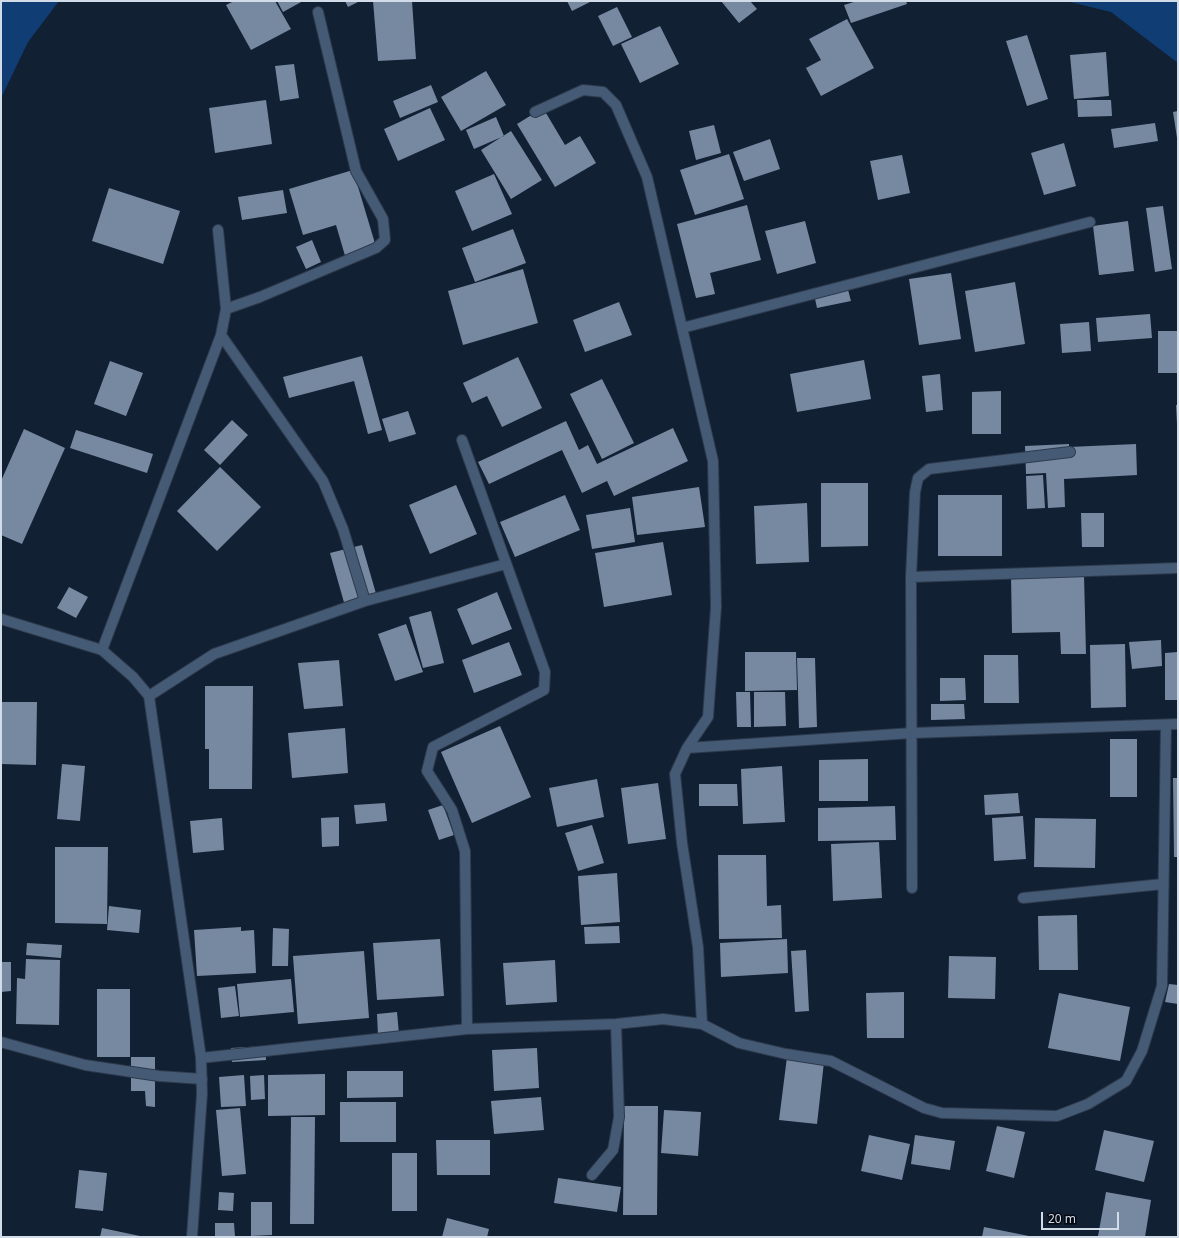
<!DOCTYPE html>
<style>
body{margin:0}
#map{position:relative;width:1179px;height:1238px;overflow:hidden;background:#122033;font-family:"Noto Sans",sans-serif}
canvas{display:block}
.frame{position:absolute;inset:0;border:2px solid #d2dce9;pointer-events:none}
.scale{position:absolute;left:1041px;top:1212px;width:78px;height:18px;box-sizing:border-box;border:2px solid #d2dce9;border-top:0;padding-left:5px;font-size:12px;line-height:14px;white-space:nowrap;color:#d2dce9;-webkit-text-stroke:3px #050a12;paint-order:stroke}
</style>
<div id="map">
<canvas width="1179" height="1238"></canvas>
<div class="frame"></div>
<div class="scale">20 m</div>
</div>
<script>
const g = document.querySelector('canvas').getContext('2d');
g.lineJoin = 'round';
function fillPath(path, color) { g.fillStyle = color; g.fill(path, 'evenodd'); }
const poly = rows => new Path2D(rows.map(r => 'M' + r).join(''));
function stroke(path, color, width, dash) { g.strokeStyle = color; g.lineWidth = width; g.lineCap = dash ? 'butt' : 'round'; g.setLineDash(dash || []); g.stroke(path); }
const green = poly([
 [1,1,59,1,28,42,1,98],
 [1066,1,1178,1,1178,63,1111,12]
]);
const building = poly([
 [234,1,275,1,291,29,251,50,226,5],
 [277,1,303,1,283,12],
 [345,1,360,1,348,7],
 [373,1,412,1,416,59,378,61],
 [567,1,592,1,572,11],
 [721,1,750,1,757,9,739,23],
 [857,1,906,1,907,4,851,23,844,5],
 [617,7,632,37,613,46,598,16],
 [847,19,874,68,821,96,806,68,821,60,809,39],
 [660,26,679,64,640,83,621,44],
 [1027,35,1048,99,1027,106,1006,41],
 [1106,52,1109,96,1074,99,1070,55],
 [294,64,299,98,280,101,275,66],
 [486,71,506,105,461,131,441,97],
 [431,85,438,102,400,118,393,101],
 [266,100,272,144,215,153,209,108],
 [1077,100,1111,100,1112,116,1078,117],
 [430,108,445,140,398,161,384,129],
 [543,108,565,145,580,136,596,163,555,187,517,124],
 [1178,111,1178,138,1177,138,1173,112],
 [496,117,504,136,474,149,466,130],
 [1155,123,1158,141,1114,148,1111,129],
 [714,125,721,153,696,160,689,131],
 [511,131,542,180,511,199,481,150],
 [770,139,780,169,744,181,733,152],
 [1064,143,1076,186,1044,195,1031,153],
 [729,154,744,199,695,215,680,170],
 [902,155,910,193,878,200,870,161],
 [353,170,377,250,346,259,336,225,303,235,289,189],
 [494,174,512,214,472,231,455,191],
 [109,188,180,211,163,264,92,241],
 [283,190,287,213,242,220,238,197],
 [747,205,761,260,710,273,715,294,696,298,677,224],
 [1163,206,1172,269,1155,272,1146,208],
 [805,221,816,263,777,274,765,231],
 [1128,221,1134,271,1099,275,1093,226],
 [513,229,526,263,475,282,462,248],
 [312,240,321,262,306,269,296,247],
 [523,269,538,323,463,345,448,291],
 [951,273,961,339,919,345,909,279],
 [1015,282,1025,344,975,352,965,291],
 [847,286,851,301,817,308,814,294],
 [619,302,632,335,585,352,573,320],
 [1150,314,1152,338,1098,342,1096,318],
 [1089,322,1091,351,1062,353,1060,324],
 [1158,331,1178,331,1178,373,1158,373],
 [362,356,382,430,368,434,354,381,289,398,283,377],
 [518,357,542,408,502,427,487,396,472,403,463,383],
 [864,360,871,399,797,412,790,374],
 [110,361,143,373,126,416,94,404],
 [940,374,943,410,926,412,922,376],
 [602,379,634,443,602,459,570,394],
 [1001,391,1001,434,972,434,972,392],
 [1176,405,1178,405,1178,424,1177,424],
 [408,411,416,434,389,442,382,419],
 [232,420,248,435,220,465,204,450],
 [566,421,579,450,588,445,597,464,673,428,688,461,614,496,607,481,582,493,562,450,489,484,478,462],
 [24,429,65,448,22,544,1,535,1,481],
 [76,430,153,454,147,473,70,448],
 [1069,444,1069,447,1136,444,1137,475,1064,479,1065,507,1048,508,1046,473,1026,474,1025,446],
 [220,467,261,507,217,551,177,511],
 [1043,475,1045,508,1027,509,1026,476],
 [821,483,868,483,868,546,821,547],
 [456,485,477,534,430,554,409,505],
 [699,487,705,527,637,535,632,497],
 [565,495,580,530,515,557,500,522],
 [938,495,1002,495,1002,556,938,556],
 [807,503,809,562,756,564,754,506],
 [630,508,635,542,592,549,586,515],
 [1081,513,1104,513,1104,547,1082,547],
 [663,542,672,595,604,607,595,553],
 [362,545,377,597,345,606,330,553],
 [1084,575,1086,654,1061,654,1060,632,1012,633,1011,576],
 [69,587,88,597,76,618,57,608],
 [497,592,512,629,472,645,457,609],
 [431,611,444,663,423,668,409,617],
 [406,624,423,672,395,681,378,634],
 [1161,640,1162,666,1132,669,1129,642],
 [509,642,522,675,474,693,462,660],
 [1125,644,1126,707,1091,708,1090,645],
 [745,652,796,652,797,690,745,691],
 [1178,652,1178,700,1165,700,1165,653],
 [984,655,1018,655,1019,703,984,703],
 [797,658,815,658,817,727,799,728],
 [339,660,343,706,304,709,298,663],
 [940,678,965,678,966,700,940,701],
 [205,686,253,686,252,789,209,789,209,749,205,749],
 [736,692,750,692,751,727,737,727],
 [754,692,785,692,786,726,754,727],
 [1,702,37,702,36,765,1,764],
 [931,704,964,704,965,719,931,720],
 [500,726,531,797,472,823,441,752],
 [345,728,348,773,292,778,288,733],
 [1110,739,1137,739,1137,797,1110,797],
 [868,759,868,801,819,801,819,760],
 [62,764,85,766,80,821,57,819],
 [782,766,785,822,743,824,741,769],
 [1173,778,1178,778,1178,857,1174,857],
 [597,779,604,817,557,827,549,788],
 [658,783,666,839,628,844,621,788],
 [699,784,737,784,738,806,699,806],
 [1018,793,1020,813,985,815,984,795],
 [385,803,387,821,356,824,354,805],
 [443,805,454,835,439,840,428,810],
 [895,806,896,840,818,841,818,808],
 [1023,816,1026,859,994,861,992,818],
 [339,817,339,846,322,847,321,818],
 [222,818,224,850,193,853,190,821],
 [1035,818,1096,819,1095,868,1034,867],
 [592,825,604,863,578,871,565,833],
 [879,842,882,898,833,901,831,844],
 [55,847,108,847,107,924,55,923],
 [718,855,766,855,767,906,781,905,782,938,719,939],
 [617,873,620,922,581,925,578,876],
 [109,906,141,910,139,933,107,930],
 [1077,915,1078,970,1039,970,1038,916],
 [619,926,620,943,585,944,584,927],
 [241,927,241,931,254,930,256,973,197,976,194,930],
 [273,928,289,929,288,966,272,966],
 [440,939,444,996,377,1000,373,943],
 [787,939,788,973,721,977,720,943],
 [27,943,62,945,61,958,26,955],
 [806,950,809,1011,795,1012,791,951],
 [364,951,369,1018,298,1024,293,956],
 [949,956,996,957,995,999,948,998],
 [26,959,60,960,59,1025,16,1024,17,978,25,979],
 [555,960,557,1002,506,1005,503,963],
 [1,962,11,962,11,991,1,992],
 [291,979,294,1012,240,1017,237,984],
 [1169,984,1178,985,1178,1004,1165,1002],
 [235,986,239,1016,221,1018,218,988],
 [97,989,130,989,130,1057,97,1057],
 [904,992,904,1038,867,1038,866,993],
 [1059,993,1130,1007,1120,1061,1048,1048],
 [397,1012,399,1034,378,1036,377,1014],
 [265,1046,266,1060,232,1062,231,1048],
 [537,1048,539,1088,494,1091,492,1050],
 [131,1057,155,1057,155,1107,146,1106,145,1091,131,1091],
 [787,1057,824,1062,817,1124,779,1120],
 [347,1071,403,1071,403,1097,347,1098],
 [325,1074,325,1115,268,1116,268,1075],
 [244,1075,246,1106,221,1107,219,1077],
 [264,1075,265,1099,251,1100,250,1076],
 [541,1097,544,1130,494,1134,491,1101],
 [340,1102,396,1102,396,1142,340,1142],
 [624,1106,658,1106,657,1215,623,1215],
 [240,1108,246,1174,222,1176,216,1110],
 [664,1110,701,1112,698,1156,661,1153],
 [291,1117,315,1117,314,1224,290,1224],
 [997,1126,1025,1132,1014,1178,986,1171],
 [1104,1130,1154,1141,1144,1182,1095,1170],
 [869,1135,910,1144,902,1180,861,1171],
 [915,1135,955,1141,950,1170,911,1164],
 [436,1140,490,1140,490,1175,437,1175],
 [392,1153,417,1153,417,1211,392,1211],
 [79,1170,107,1173,103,1211,75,1208],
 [558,1178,621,1187,617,1212,554,1203],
 [219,1192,234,1193,233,1211,218,1210],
 [1106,1192,1151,1200,1145,1237,1098,1236],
 [251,1202,272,1202,272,1235,251,1236],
 [447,1218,489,1229,487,1237,442,1237],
 [215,1223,234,1223,235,1237,215,1237],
 [984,1227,1029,1236,1028,1237,982,1237],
 [102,1228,140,1236,140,1237,100,1237]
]);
const minor = poly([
 [218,230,226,309],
 [682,328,1090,222],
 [221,335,323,481,343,529,365,601],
 [462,440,545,672,544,690,433,747,427,771,452,810,465,851,467,1029],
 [911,577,1178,568],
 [102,650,221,335,226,309,260,297,376,248,385,240,383,219,356,171,318,12],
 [149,696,214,654,365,601,506,564],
 [687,748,912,733,1178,724],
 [912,888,911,577,915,492,918,478,929,469,1070,452],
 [1023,898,1163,884],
 [702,1024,739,1043,786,1054,831,1061,924,1108,942,1113,1057,1116,1088,1104,1126,1081,1142,1051,1162,986,1166,725],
 [1,1042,85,1065,159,1076,202,1079],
 [201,1058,467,1029,616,1024,663,1019,702,1024,698,947,682,843,675,774,687,748,708,717,716,607,713,461,647,177,616,105,603,92,583,90,535,112],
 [592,1175,613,1150,619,1117,616,1024]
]);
const tertiary = poly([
 [1,619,102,650,133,677,149,696,201,1058,202,1094,192,1237]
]);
fillPath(green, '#103e74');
fillPath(building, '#7789a1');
stroke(minor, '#2d3a4c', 12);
stroke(tertiary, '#2d3a4c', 12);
stroke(minor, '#455a75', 10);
stroke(tertiary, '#455a75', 10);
</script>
